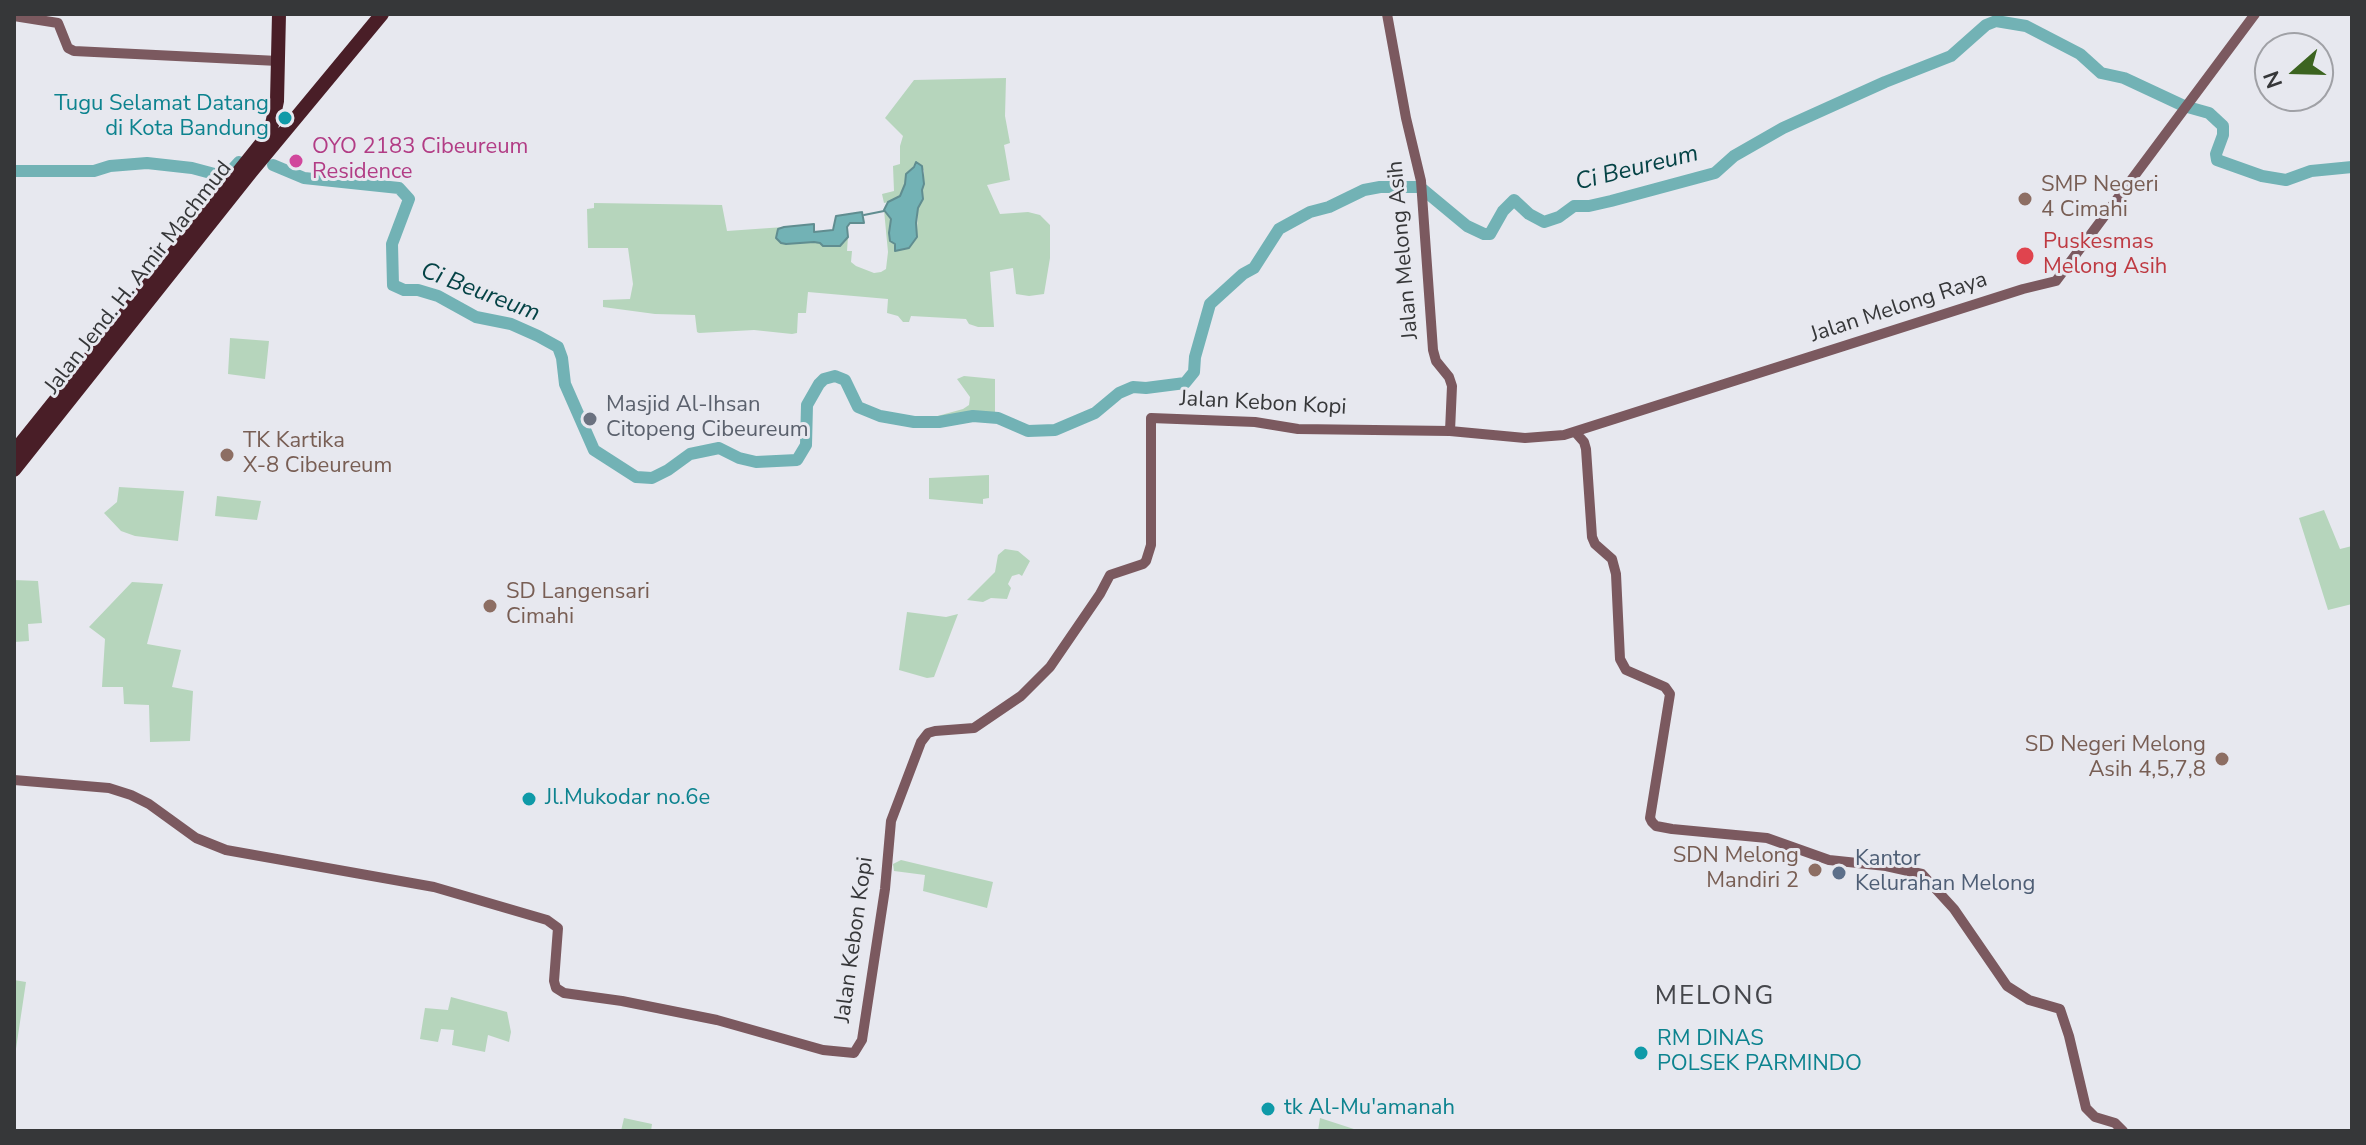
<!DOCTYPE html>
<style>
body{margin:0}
#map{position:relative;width:2366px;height:1145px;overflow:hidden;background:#e7e8ef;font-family:"Nunito Sans",sans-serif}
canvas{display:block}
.frame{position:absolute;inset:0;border:16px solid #363739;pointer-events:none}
.north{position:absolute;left:2254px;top:32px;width:80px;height:80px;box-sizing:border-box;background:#e7e8ef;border:2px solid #a0a1a6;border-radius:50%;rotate:250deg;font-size:22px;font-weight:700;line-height:32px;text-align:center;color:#363739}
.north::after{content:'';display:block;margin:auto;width:28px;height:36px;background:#3c6420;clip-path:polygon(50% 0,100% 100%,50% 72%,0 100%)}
</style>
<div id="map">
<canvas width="2366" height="1145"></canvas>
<div class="frame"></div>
<div class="north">N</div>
</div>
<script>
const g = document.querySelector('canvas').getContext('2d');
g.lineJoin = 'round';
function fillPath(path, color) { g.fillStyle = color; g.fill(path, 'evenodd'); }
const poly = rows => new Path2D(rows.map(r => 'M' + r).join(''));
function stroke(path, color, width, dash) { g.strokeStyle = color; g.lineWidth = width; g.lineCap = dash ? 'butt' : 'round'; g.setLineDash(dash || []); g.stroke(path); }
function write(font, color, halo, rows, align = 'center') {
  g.font = font + ' "Nunito Sans",sans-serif'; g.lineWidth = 6; g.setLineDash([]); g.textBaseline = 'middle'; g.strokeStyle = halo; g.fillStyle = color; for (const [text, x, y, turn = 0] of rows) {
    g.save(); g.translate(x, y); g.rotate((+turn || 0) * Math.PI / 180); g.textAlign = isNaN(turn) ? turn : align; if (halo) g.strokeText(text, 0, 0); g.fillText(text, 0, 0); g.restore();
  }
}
const green = poly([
 [1006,78,1005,116,1010,143,1004,145,1010,180,987,185,1000,214,1028,212,1040,215,1050,225,1050,258,1044,294,1029,296,1016,294,1013,268,990,272,994,327,978,327,969,324,966,319,911,316,909,322,903,322,898,316,887,313,888,299,808,292,806,313,798,313,797,333,792,334,754,330,699,333,697,332,695,315,655,314,603,307,603,300,630,299,633,284,628,248,588,248,587,209,594,208,594,203,722,205,727,231,784,227,778,229,786,244,814,242,832,247,845,242,848,237,847,251,852,251,851,262,856,266,874,273,881,272,886,269,888,252,884,210,891,219,889,228,917,230,918,208,924,184,924,171,917,162,910,171,900,196,896,200,884,203,882,194,894,191,893,166,900,164,900,146,903,136,885,118,914,80],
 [230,338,269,341,265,379,228,374],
 [964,376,995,379,995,416,946,421,934,417,963,409,969,405,970,397,957,379],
 [989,475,989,498,983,499,983,504,929,499,929,478],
 [119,487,184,491,178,541,135,536,121,531,104,513,117,502],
 [217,496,261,501,257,520,215,516],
 [2324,510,2340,549,2352,546,2352,604,2328,610,2299,518],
 [1005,549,1018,551,1030,561,1022,576,1019,574,1012,576,1008,584,1011,588,1007,599,991,598,983,602,967,600,995,572,998,555],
 [14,580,38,581,42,623,28,624,29,641,14,642],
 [132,582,163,584,147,644,181,650,172,687,193,691,190,741,150,742,149,705,124,704,123,687,102,687,105,639,89,627],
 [907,612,946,617,958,614,934,677,927,678,899,670],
 [901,860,993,882,987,908,923,891,925,875,894,871,893,864],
 [14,980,26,982,14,1062],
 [451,997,507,1012,511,1032,509,1042,488,1035,485,1052,452,1045,454,1030,441,1029,438,1042,420,1039,425,1008,448,1010],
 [624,1118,652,1124,651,1131,621,1131],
 [1320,1118,1360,1131,1318,1131]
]);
const water = poly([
 [916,162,922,166,924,184,922,190,923,199,918,208,916,223,917,237,909,248,895,251,895,244,890,241,889,233,891,219,884,210,888,202,900,196,905,184,906,174,914,167,916,162],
 [862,212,864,223,850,223,847,227,848,237,840,246,823,246,820,243,814,242,786,244,781,243,776,238,778,229,784,227,814,224,814,232,833,230,836,216,862,212]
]);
const stream = poly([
 [864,215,884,211]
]);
const river = poly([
 [273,165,304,178,399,188,409,199,392,244,393,285,404,290,418,290,438,296,476,317,511,324,538,336,558,347,562,358,565,384,594,450,636,477,652,478,668,470,690,454,719,448,739,458,756,462,797,460,806,445,807,405,819,384,824,379,835,376,845,380,858,407,880,416,914,422,939,422,973,416,998,418,1028,431,1055,430,1095,413,1119,393,1133,387,1146,388,1185,383,1194,372,1195,357,1210,304,1243,274,1254,268,1279,229,1310,212,1329,207,1364,190,1380,187,1420,187,1467,226,1484,234,1490,234,1503,211,1514,200,1529,214,1544,222,1559,217,1574,206,1589,206,1611,201,1715,173,1734,156,1783,128,1885,82,1951,56,1986,25,1996,21,2026,26,2080,54,2101,73,2124,78,2184,106,2209,113,2223,126,2223,135,2216,154,2217,160,2262,176,2286,180,2311,171,2352,167],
 [14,171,94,171,110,166,147,163,192,168,222,176,228,174,239,162]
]);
const secondary = poly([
 [1387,14,1406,118,1421,181,1433,350,1436,361,1449,377,1452,386,1450,431],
 [14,16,58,23,68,48,74,51,278,61],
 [1576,433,1584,442,1586,449,1592,537,1595,544,1612,559,1616,574,1620,659,1626,670,1665,687,1670,694,1650,818,1652,822,1656,826,1672,829,1767,838,1829,860,1886,866,1922,874,1954,909,2007,986,2029,1000,2060,1009,2069,1036,2086,1108,2095,1117,2115,1123,2123,1131],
 [14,780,109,788,131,795,149,804,196,838,226,850,434,887,547,920,558,928,554,981,556,988,564,993,622,1001,717,1020,823,1050,854,1053,862,1040,885,889,891,821,921,742,928,733,935,731,974,728,1021,696,1050,667,1100,594,1110,575,1143,564,1146,561,1151,545,1151,418,1255,422,1298,429,1450,431,1525,438,1564,435,2023,289,2056,281,2255,14]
]);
const highway = poly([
 [14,452,265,139,271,129,277,101,279,14],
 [14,470,251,172,382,14]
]);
const markers = [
 [285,118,8,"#0f9aa8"],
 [296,161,8,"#d1479c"],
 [2025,199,8,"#8d6e63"],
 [2025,256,10,"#e0444e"],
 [590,419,8,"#6b7280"],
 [227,455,8,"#8d6e63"],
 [490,606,8,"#8d6e63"],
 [2222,759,8,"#8d6e63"],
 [529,799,8,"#0f9aa8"],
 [1815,870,8,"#8d6e63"],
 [1839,873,8,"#5c6f8a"],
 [1641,1053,8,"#0f9aa8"],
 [1268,1109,8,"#0f9aa8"]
];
const cultureNames = [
 ["Tugu Selamat Datang",269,105,"right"],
 ["di Kota Bandung",269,130,"right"],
 ["Jl.Mukodar no.6e",545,799],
 ["RM DINAS",1657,1040],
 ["POLSEK PARMINDO",1657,1065],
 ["tk Al-Mu'amanah",1284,1109]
];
const hotelNames = [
 ["OYO 2183 Cibeureum",312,148],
 ["Residence",312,173]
];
const educationNames = [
 ["SMP Negeri",2041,186],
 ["4 Cimahi",2041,211],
 ["TK Kartika",243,442],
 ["X-8 Cibeureum",243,467],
 ["SD Langensari",506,593],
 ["Cimahi",506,618],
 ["SD Negeri Melong",2206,746,"right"],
 ["Asih 4,5,7,8",2206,771,"right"],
 ["SDN Melong",1799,857,"right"],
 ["Mandiri 2",1799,882,"right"]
];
const healthNames = [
 ["Puskesmas",2043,243],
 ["Melong Asih",2043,268]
];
const streetNames = [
 ["Jalan Melong Asih",1404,250,-95],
 ["Jalan Jend. H. Amir Machmud",139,278,-52],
 ["Jalan Melong Raya",1899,308,-18],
 ["Jalan Kebon Kopi",1263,404,3],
 ["Jalan Kebon Kopi",855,940,-82]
];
const worshipNames = [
 ["Masjid Al-Ihsan",606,406],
 ["Citopeng Cibeureum",606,431]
];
const serviceNames = [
 ["Kantor",1855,860],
 ["Kelurahan Melong",1855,885]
];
const waterNames = [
 ["Ci Beureum",1637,169,-14],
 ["Ci Beureum",480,293,21]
];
const quarterNames = [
 ["MELONG",1715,998]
];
fillPath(green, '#b6d5bc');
fillPath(water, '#72b2b5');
stroke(water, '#608d90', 2);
stroke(stream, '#608d90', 2);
stroke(river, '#72b2b5', 12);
stroke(secondary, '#7b595f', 10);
stroke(highway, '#491e27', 14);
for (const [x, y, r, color] of markers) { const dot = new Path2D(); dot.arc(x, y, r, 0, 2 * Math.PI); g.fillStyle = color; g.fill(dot); stroke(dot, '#e7e8ef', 3); }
write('22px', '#0d838f', '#e7e8ef', cultureNames, 'left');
write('22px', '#b23c85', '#e7e8ef', hotelNames, 'left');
write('22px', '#785e54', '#e7e8ef', educationNames, 'left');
write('22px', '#be3a42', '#e7e8ef', healthNames, 'left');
write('22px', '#363739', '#e7e8ef', streetNames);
write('22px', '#5b616d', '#e7e8ef', worshipNames, 'left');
write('22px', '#4e5e75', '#e7e8ef', serviceNames, 'left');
write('italic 24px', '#054346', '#e7e8ef', waterNames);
g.letterSpacing = '2px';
write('26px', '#45464b', '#e7e8ef', quarterNames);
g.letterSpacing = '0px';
</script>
